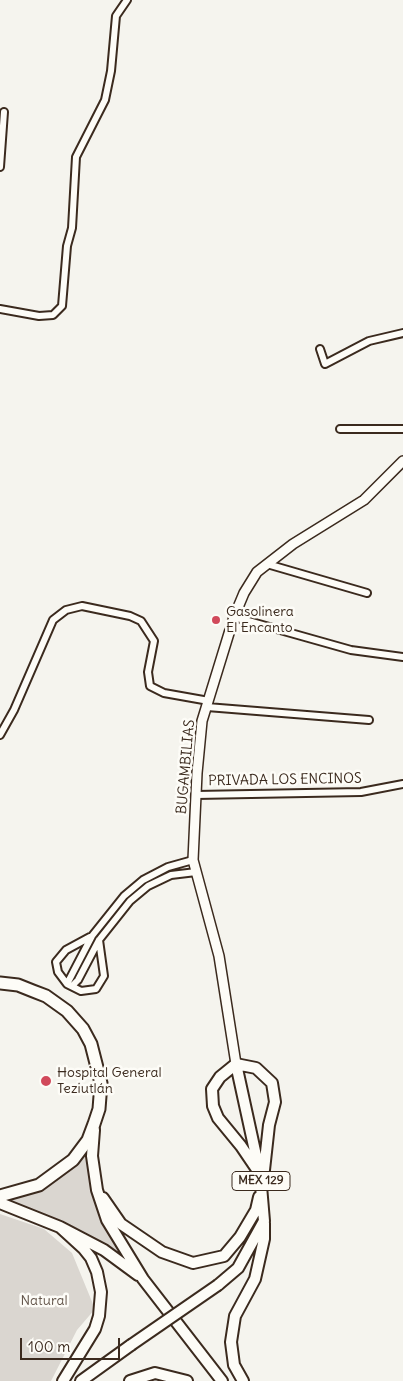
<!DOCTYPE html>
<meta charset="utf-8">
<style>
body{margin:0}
#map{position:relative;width:403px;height:1381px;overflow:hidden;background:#f5f4ee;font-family:Delius,sans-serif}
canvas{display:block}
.scale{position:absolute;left:20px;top:1338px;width:100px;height:22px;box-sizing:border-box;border:2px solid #3b2a1e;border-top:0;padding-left:6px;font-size:15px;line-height:18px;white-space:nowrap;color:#3b2a1e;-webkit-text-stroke:4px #fdfcf7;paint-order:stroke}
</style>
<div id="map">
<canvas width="403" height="1381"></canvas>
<div class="scale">100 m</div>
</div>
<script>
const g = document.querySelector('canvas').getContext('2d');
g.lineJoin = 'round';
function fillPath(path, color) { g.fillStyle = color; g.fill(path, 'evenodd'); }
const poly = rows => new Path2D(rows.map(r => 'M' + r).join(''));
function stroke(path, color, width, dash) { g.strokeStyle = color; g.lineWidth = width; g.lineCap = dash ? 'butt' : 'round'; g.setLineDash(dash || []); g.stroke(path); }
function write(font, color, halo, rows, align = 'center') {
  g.font = font + ' Delius,sans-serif'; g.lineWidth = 5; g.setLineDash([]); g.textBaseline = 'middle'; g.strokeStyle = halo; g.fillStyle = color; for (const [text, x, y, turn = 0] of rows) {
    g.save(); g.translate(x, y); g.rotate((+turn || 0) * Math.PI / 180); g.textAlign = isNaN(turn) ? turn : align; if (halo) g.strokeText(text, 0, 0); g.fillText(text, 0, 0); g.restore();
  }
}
const green = poly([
 [85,1149,95,1202,122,1256,68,1224,4,1200],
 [0,1214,44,1229,72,1253,95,1309,77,1330,51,1381,0,1381]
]);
const minor = poly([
 [0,167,4,112],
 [0,309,39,316,53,315,62,306,67,246,72,228,76,157,105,100,111,71,116,16,127,0],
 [320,349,325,364,369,341,403,333],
 [340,429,403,429],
 [267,564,367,593],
 [234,617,351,650,403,657],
 [207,707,369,720],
 [0,735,14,710,53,620,66,610,82,606,130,616,141,621,154,641,148,672,150,686,164,693,209,701],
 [196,795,361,792,403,784],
 [90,937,66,950,56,962,58,972,67,984,81,991,96,989,104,976,99,940],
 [67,984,92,936,124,896,143,880,168,867,193,860],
 [72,986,78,980,99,940,130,901,148,886,171,875,196,872]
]);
const secondary = poly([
 [236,1064,219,956,193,860,197,773,202,721,234,617,244,593,257,572,293,544,364,500,403,461]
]);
const primary = poly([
 [236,1064,256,1068,272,1083,275,1102,269,1125,264,1170,260,1174,241,1146,218,1118,213,1106,212,1089,220,1077,236,1064],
 [94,1130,92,1156,97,1190,107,1220,143,1279,222,1381],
 [103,1198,121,1224,162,1252,193,1263,224,1256,240,1237,256,1210,259,1197],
 [0,1203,60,1227,104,1250,138,1275],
 [60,1227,83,1248,91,1258,97,1272,101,1292,99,1316,95,1329,63,1381],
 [218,1285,238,1268,264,1221,260,1174,236,1064],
 [81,1381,131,1345],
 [130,1381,155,1373,187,1381],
 [243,1381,234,1365,231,1342,235,1316,255,1279,264,1239,264,1223]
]);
const motorway = poly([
 [0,983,18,985,33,991,46,996,67,1011,83,1029,91,1044,101,1083,99,1109,94,1124,88,1140,73,1160,39,1185,0,1196]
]);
const primaryBridge = poly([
 [131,1345,218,1285]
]);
const markers = [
 [216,620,5,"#d1495b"],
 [46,1081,6,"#d1495b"]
];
const shields = [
 [261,1181,58]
];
const shieldNames = [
 ["MEX 129",261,1181]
];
const poiNames = [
 ["Gasolinera",226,612],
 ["El Encanto",226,628],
 ["Hospital General",57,1073],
 ["Teziutlán",57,1089]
];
const streetNames = [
 ["BUGAMBILIAS",186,767,-85],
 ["PRIVADA LOS ENCINOS",285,780,-1]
];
const parkNames = [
 ["Natural",44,1301]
];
fillPath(green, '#dad6d0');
stroke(minor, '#3b2a1e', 10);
stroke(secondary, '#3b2a1e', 12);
stroke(primary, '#3b2a1e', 14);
stroke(motorway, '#3b2a1e', 15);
stroke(minor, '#fdfcf7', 6);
stroke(secondary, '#fdfcf7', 9);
stroke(primary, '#fdfcf7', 10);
stroke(motorway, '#fdfcf7', 11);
stroke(primaryBridge, '#3b2a1e', 14, []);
stroke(primaryBridge, '#fdfcf7', 10);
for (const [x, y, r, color] of markers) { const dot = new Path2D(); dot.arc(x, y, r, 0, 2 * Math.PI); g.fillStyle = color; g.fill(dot); stroke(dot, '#fdfcf7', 2); }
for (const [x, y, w] of shields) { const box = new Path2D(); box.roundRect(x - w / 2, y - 9.5, w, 19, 4); g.fillStyle = '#fdfcf7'; g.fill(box); stroke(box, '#3b2a1e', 1); }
write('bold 12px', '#3b2a1e', null, shieldNames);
write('14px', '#3b2a1e', '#fdfcf7', poiNames, 'left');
write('14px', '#3b2a1e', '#fdfcf7', streetNames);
write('14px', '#63554a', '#fdfcf7', parkNames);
</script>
